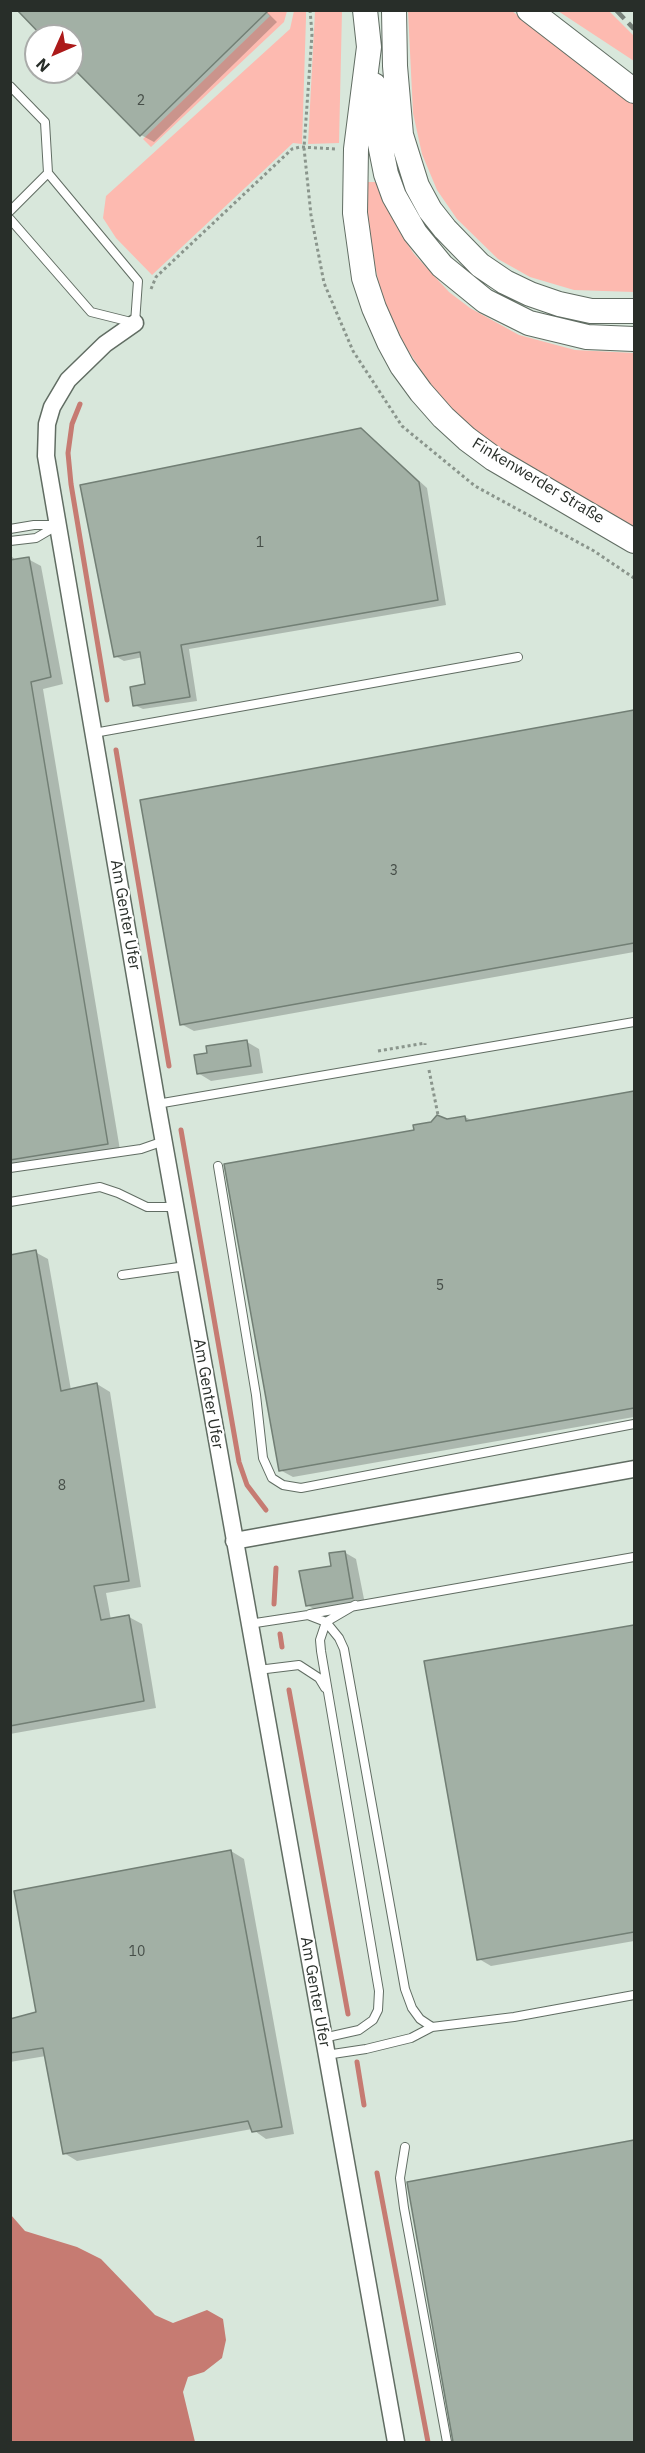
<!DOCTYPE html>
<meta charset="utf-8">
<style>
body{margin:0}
#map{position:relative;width:645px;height:2453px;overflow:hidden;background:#d8e7db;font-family:"IBM Plex Sans",sans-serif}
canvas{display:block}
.frame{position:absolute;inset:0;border:12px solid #282e29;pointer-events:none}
.north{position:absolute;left:24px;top:24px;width:60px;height:60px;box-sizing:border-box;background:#fff;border:2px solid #a9aba9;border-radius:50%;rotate:225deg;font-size:16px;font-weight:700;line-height:24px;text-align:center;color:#282e29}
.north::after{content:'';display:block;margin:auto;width:21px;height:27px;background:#ac1a1a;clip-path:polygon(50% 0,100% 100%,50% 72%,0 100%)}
</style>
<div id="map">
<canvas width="645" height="2453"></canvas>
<div class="frame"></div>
<div class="north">N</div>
</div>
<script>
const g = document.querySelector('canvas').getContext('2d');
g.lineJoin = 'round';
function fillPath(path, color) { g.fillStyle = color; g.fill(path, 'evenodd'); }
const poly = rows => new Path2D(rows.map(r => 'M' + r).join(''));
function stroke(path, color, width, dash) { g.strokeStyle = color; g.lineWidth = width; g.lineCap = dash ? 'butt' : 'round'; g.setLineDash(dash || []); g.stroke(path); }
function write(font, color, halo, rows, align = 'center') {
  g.font = font + ' "IBM Plex Sans",sans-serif'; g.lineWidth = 4.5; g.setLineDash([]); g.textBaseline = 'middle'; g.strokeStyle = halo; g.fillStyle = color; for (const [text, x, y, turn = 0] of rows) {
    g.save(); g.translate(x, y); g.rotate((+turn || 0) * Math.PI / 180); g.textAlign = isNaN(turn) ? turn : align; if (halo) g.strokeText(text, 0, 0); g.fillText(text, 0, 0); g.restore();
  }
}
const green = poly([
 [265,11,287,11,284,22,151,147,143,139,270,16],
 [294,11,306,11,306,18,302,144,293,143,152,275,116,238,103,218,106,196,290,29],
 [315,11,342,11,339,143,308,144],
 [408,11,512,11,634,104,634,292,574,290,530,277,498,259,457,219,437,190,422,154,413,113],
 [558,11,609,11,634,36,634,61],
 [367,182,377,182,384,202,399,231,414,254,449,292,470,308,519,335,575,350,634,353,634,527,505,453,464,421,430,384,404,344,381,294,368,233]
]);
const water = poly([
 [11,2215,25,2231,77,2247,101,2259,155,2315,173,2323,207,2310,223,2319,226,2340,222,2358,204,2372,188,2377,183,2392,195,2442,11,2442]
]);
const shadow = poly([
 [265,10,277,22,154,142,141,135,72,64,72,36,44,36],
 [360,430,369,435,427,488,446,605,189,649,197,701,143,709,134,705,147,685,143,657,124,661,115,656],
 [10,555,17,561,28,559,41,566,63,684,43,689,120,1150,10,1169],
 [634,711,634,952,194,1031,181,1024,142,801],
 [247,1042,259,1049,263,1073,211,1081,198,1073],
 [634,1093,634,1417,293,1477,280,1470,415,1131,465,1117,473,1121],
 [35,1252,48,1259,71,1390,97,1384,110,1392,141,1587,106,1593,111,1620,129,1617,142,1624,156,1708,10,1734,10,1256],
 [344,1552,356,1559,365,1604,319,1612,307,1605],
 [634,1626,634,1941,491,1966,479,1959,426,1662],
 [231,1851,244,1859,294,2134,266,2139,252,2129,77,2161,64,2153,46,2056,10,2062,10,2020,37,2014],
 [634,2142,634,2442,455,2442,409,2183]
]);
const stream = poly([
 [80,404,72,424,68,453,71,484,107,700],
 [116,750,169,1066],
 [181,1130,239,1462,247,1485,266,1510],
 [274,1604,276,1568],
 [280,1634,282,1647],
 [289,1690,348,2014],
 [357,2062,364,2105],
 [377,2173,428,2442]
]);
const building = poly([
 [17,10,269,10,140,136,72,67,72,36,42,36,17,10],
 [361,428,419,482,438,600,181,645,190,697,133,706,130,687,145,684,140,652,114,657,80,485,361,428],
 [29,557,51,677,31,682,108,1144,10,1160,10,560,29,557],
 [634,710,634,943,180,1025,140,800,634,710],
 [247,1040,251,1066,197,1074,194,1055,207,1053,206,1046,247,1040],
 [634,1091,634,1408,279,1471,224,1164,414,1130,413,1125,431,1122,437,1115,447,1119,465,1116,466,1121,634,1091],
 [36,1250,61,1391,97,1383,129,1581,94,1586,101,1620,129,1615,144,1701,10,1726,10,1255,36,1250],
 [345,1551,353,1598,306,1606,299,1571,331,1566,329,1553,345,1551],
 [634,1625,634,1932,477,1960,424,1661,634,1625],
 [231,1850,282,2127,252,2132,248,2121,63,2154,43,2048,10,2053,10,2019,36,2012,14,1891,231,1850],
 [634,2140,634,2442,453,2442,407,2182,634,2140]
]);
const path = poly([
 [310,10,312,34,304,148,311,215,324,283,353,351,402,426,475,486,594,551,634,578],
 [151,289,156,277,292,149,300,147,337,149],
 [378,1051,425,1043,425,1045],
 [429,1070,438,1115]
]);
const lane = poly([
 [10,86,45,122,48,173,138,281,135,323,91,312,10,219],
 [10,211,48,173],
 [10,529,34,525,57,525],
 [10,541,36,538,58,525],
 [94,733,518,657],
 [157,1104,634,1022],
 [218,1166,256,1395,263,1458,272,1478,283,1485,301,1488,634,1424],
 [10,1168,141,1149,164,1141],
 [10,1202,100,1187,118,1193,147,1207,176,1207],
 [122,1275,186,1266],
 [310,1614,634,1557],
 [249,1624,308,1615,326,1622,339,1638,344,1649,405,1989,412,2008,420,2019,432,2027],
 [258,1670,299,1665,319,1678,325,1688],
 [323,2038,359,2030,373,2020,378,2010,379,1991,321,1651,320,1640,326,1622,355,1605],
 [326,2055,366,2049,411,2038,432,2027,514,2017,634,1995],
 [405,2147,400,2178,404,2208,447,2442]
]);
const street = poly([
 [135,323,105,344,68,380,52,407,47,424,46,456,157,1104,396,2442],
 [234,1541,634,1469]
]);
const secondary = poly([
 [365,10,369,47,356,149,355,213,364,278,374,308,389,342,402,366,421,392,443,417,467,439,494,459,634,541],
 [394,10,395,66,401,135,417,186,430,210,445,229,480,265,505,282,530,294,559,304,591,311,634,311],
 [529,10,634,91],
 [374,85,381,149,386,174,394,196,415,233,442,266,485,301,529,323,587,337,634,339]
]);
const rail = poly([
 [616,10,634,29]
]);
const numberNames = [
 ["2",141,101],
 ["1",260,543],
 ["3",394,871],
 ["5",440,1286],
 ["8",62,1486],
 ["10",137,1952]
];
const streetNames = [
 ["Finkenwerder Straße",538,481,31],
 ["Am Genter Ufer",125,915,80],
 ["Am Genter Ufer",208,1394,80],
 ["Am Genter Ufer",315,1992,80]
];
fillPath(green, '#fdbab0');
fillPath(water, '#c67b72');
fillPath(shadow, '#0003');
stroke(stream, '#c67b72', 5);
fillPath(building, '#a2b0a5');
stroke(building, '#727f75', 1.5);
stroke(lane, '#616d63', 10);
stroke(street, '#616d63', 19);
stroke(secondary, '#616d63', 26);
stroke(path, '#8a958c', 3, [3, 3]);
stroke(lane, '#fff', 8);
stroke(street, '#fff', 16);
stroke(secondary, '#fff', 24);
stroke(rail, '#778179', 4.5, [12, 6]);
write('14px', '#464e48', null, numberNames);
write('16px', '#282e29', '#fff', streetNames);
</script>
